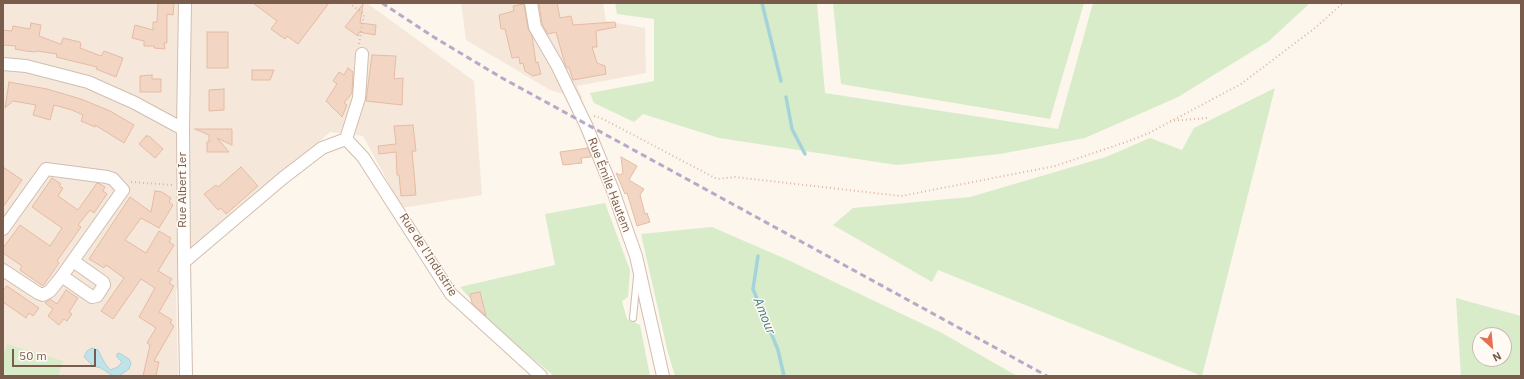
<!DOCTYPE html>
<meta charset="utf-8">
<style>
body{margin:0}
#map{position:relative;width:1524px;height:379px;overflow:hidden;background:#fdf6ec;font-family:"IBM Plex Sans",sans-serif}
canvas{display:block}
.frame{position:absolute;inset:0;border:4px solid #7a5c4d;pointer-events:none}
.north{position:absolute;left:1472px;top:327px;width:40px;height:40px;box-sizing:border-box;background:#fffaf3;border:1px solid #cabbb1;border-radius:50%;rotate:153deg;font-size:11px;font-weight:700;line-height:16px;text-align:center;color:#7a5c4d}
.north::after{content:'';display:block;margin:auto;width:14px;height:18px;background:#e76f51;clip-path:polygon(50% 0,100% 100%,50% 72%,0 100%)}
.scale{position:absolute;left:12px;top:349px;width:84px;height:18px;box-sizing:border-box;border:2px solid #7a5c4d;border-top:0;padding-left:5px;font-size:12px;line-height:14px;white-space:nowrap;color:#7a5c4d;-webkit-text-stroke:3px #fffaf3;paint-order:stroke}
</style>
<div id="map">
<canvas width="1524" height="379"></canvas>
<div class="frame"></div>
<div class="north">N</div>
<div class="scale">50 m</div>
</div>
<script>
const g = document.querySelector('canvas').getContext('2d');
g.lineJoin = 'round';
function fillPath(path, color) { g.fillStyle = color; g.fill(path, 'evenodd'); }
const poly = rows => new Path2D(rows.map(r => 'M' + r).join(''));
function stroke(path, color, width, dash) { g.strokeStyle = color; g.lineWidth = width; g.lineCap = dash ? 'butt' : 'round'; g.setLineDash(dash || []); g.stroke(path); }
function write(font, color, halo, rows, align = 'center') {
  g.font = font + ' "IBM Plex Sans",sans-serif'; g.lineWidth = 3; g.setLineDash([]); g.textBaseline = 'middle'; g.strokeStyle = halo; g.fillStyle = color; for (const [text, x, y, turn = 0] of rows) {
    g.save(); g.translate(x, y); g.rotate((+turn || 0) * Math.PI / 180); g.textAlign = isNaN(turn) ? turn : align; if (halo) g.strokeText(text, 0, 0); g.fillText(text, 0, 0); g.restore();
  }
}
const residential = poly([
 [3,3,367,3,474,81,482,195,402,208,363,136,330,132,186,264,176,291,178,376,3,376],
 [461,3,603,3,606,21,645,28,646,73,577,86,583,99,550,90,466,40]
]);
const green = poly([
 [615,3,817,3,825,93,1058,129,1093,3,1310,3,1269,41,1178,97,1085,138,1000,154,897,165,719,138,643,114,634,122,594,103,590,93,654,81,654,19,617,14],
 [833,3,1084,3,1050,119,841,84],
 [1275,88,1202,376,938,270,932,282,833,225,853,208,970,197,1106,157,1150,138,1182,150,1194,128],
 [605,203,630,270,628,297,622,301,627,319,640,325,650,376,554,376,498,330,460,287,555,265,545,214],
 [712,227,788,260,942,333,1017,376,675,376,668,353,641,234],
 [1456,298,1521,316,1521,376,1461,376],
 [1480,335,1504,335,1504,359,1480,359],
 [7,344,63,361,58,376,12,376,3,373,3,358]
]);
const water = poly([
 [92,348,98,350,104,362,110,370,118,367,122,362,117,357,117,354,119,353,129,359,131,363,129,369,119,376,113,376,101,368,93,366,84,357,87,351,92,348]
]);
const stream = poly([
 [762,3,781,81],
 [786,97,792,129,805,154],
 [758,256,753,289,778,350,784,376]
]);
const building = poly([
 [158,3,174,3,173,15,167,14,167,43,164,43,165,49,154,48,154,46,144,46,144,41,132,38,135,25,153,30,153,22,157,22,158,3],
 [253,3,329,3,298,44,287,36,285,39,271,29,277,21,253,3],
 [539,3,557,3,560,18,571,16,573,25,615,22,616,27,596,31,597,47,592,47,597,63,605,66,606,74,573,80,569,67,567,68,565,64,556,32,548,34,542,24,539,3],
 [363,4,360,23,376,25,375,35,359,32,358,36,345,27,363,4],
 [524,4,528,28,532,36,536,63,538,62,541,74,533,76,525,71,523,63,520,64,519,57,512,58,505,29,501,29,499,15,514,11,513,6,524,4],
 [31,23,41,25,39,36,60,44,61,44,63,38,80,42,81,44,80,48,101,56,104,51,123,58,116,77,96,69,97,67,56,57,57,54,37,51,36,52,26,51,15,49,16,46,3,45,3,30,12,31,13,26,30,29,31,23],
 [207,32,228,32,228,68,207,68,207,32],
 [372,55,396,56,394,79,403,78,402,105,366,101,372,55],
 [348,68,353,72,352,93,344,103,347,105,342,117,326,101,337,84,333,81,339,72,344,75,348,68],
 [252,70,274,70,270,80,252,80,252,70],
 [152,75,152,79,161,79,161,92,140,92,140,76,152,75],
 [9,82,47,89,81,99,110,111,134,125,124,143,95,125,95,127,81,121,83,115,72,110,54,105,50,120,33,115,36,105,13,101,5,108,9,82],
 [224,89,224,110,209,111,209,90,224,89],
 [413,125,416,151,412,151,416,195,401,196,399,175,397,175,396,152,379,154,378,146,396,144,394,126,413,125],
 [195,129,232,129,232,145,217,138,229,152,207,152,207,142,209,142,209,135,195,129],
 [146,136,149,136,163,149,155,158,139,144,146,136],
 [588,148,591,157,581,158,582,163,563,165,560,152,588,148],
 [621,157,637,166,629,180,644,189,640,195,645,214,647,213,650,222,637,226,627,193,625,194,616,173,620,175,623,173,621,157],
 [3,167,22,180,3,207,3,167],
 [241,167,258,186,226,214,221,208,218,210,204,194,216,185,218,187,241,167],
 [52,178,61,184,59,186,63,188,58,196,78,210,97,183,100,184,105,187,103,191,107,194,94,213,90,210,78,225,81,227,57,261,59,263,43,286,20,270,22,266,3,253,3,248,20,225,50,246,62,228,32,207,52,178],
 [155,191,162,192,171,198,169,202,173,205,167,215,159,228,141,218,125,240,146,253,159,231,171,238,169,242,174,245,158,271,172,279,169,283,174,286,159,312,172,320,170,323,174,326,154,361,159,362,156,376,143,376,150,345,147,343,156,328,139,317,155,288,141,279,113,319,101,311,124,278,106,265,104,268,89,259,130,197,151,212,155,191],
 [7,286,39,308,33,316,29,313,26,318,3,302,3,290,7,286],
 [66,290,78,298,69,312,72,314,67,321,64,319,59,325,48,316,53,309,45,303,50,299,57,304,66,290],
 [480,292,486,316,472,303,470,294,480,292]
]);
const path = poly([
 [349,3,364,14,359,44],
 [594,116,601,118,717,179,735,177,901,196,1055,166,1129,141,1149,133,1241,84,1315,28,1343,3],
 [1170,121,1207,118],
 [131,182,172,185]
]);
const service = poly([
 [633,318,637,277]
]);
const minor = poly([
 [185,3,183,129,184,262,186,376],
 [531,3,535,27,557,65,586,125,612,188,636,256,663,376],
 [3,64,26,66,88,82,135,103,183,129],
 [346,139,363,157,451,294,541,376],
 [3,229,46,169,107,177,113,179,123,190,62,276,50,291,43,295,38,293,3,270],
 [184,262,283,178,322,148,346,139,359,98,362,54],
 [62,276,92,297,97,296,104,285,103,282,73,261]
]);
const rail = poly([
 [382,3,432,36,502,78,1047,376]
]);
const streetNames = [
 ["Rue Émile Hautem",609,185,69],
 ["Rue Albert Ier",183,190,-90],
 ["Rue de l'Industrie",428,255,57]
];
const waterNames = [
 ["Amour",764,316,68]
];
fillPath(residential, '#f5e8da');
fillPath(green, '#d8ecc9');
fillPath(water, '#bfe3e8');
stroke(water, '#a5d3da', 1);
stroke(stream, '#a5d3da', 3.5);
fillPath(building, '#f3d5c3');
stroke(building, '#e6bba3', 1);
stroke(service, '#d1beb0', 8);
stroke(minor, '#d1beb0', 14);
stroke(path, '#d9b8a5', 2, [1, 3]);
stroke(service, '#fff', 6);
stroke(minor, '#fff', 12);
stroke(rail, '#b9a8c9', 3, [6, 4]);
write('12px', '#7a5c4d', '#fffaf3', streetNames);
write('italic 13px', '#437c86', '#fffaf3', waterNames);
</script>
